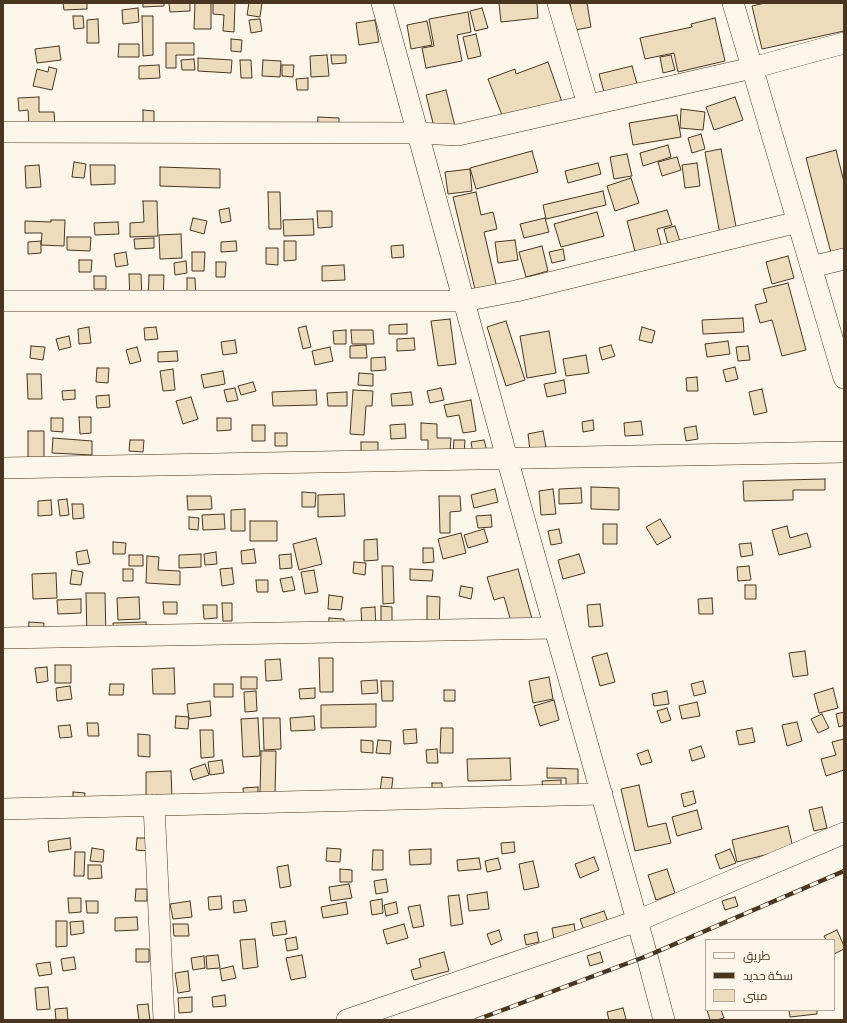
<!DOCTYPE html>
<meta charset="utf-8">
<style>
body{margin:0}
#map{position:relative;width:847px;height:1023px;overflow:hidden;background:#fbf6e9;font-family:Manrope,Cairo,sans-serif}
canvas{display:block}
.frame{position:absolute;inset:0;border:4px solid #4a3520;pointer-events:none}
.legend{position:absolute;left:705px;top:939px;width:130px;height:72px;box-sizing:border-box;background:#fbf6e9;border:1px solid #b4a999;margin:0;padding:5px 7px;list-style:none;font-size:12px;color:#4a3520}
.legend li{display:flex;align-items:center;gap:8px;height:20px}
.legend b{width:20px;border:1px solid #b4a999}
</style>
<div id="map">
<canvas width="847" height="1023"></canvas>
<div class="frame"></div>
<ul class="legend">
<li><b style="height:5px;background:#fbf6e9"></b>طريق</li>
<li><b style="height:5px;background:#4a3520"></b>سكة حديد</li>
<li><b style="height:11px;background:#ecdcbc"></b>مبنى</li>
</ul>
</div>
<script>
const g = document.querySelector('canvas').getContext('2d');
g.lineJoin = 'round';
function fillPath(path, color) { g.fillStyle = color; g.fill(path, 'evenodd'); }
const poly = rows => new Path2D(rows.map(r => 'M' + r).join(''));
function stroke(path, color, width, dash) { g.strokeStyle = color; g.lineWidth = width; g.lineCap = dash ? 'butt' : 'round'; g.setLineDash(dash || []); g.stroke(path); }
const building = poly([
 [63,3,87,3,87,9,64,10,63,3],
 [143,3,164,3,164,6,143,7,143,3],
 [169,3,190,3,190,11,170,12,169,3],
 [195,3,211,3,211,29,194,29,195,3],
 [213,3,235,3,234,32,223,31,224,15,213,14,213,3],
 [249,3,262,3,260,17,247,15,249,3],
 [499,3,537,3,538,18,501,22,499,3],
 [570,3,587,3,591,27,575,30,570,3],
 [765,3,844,3,844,31,762,49,752,6,765,3],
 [138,8,139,22,123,24,122,10,138,8],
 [482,8,488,28,475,31,470,11,482,8],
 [468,12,471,32,457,35,462,61,426,68,422,48,434,46,429,19,468,12],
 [73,16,83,16,84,28,74,29,73,16],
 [142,16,153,16,153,55,143,56,142,16],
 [715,18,725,61,678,72,674,53,645,59,640,38,692,27,691,24,715,18],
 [98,19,99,43,87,43,87,20,98,19],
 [260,19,262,31,251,33,249,20,260,19],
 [375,20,379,42,359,45,356,23,375,20],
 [427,21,432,45,411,49,407,25,427,21],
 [476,34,481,56,468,59,463,37,476,34],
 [231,39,242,40,241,52,231,51,231,39],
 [166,43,194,43,194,55,176,55,176,68,166,68,166,43],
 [119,44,139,44,139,57,118,57,119,44],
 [59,46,61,60,37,63,35,49,59,46],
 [327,55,329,76,311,77,310,56,327,55],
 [331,55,346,55,346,63,332,64,331,55],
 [671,55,675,70,663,73,660,57,671,55],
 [198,58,232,60,231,73,198,71,198,58],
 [194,59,195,70,182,70,181,60,194,59],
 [240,60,251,60,252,78,241,78,240,60],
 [263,60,281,61,280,77,262,76,263,60],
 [548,62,562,102,505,123,488,79,515,69,516,74,548,62],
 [159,65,160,78,139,79,139,66,159,65],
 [282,65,294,65,293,77,282,76,282,65],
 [632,66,639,91,606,99,599,74,632,66],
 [49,67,57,69,52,90,33,86,37,69,48,72,49,67],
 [308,78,308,90,297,90,296,79,308,78],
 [446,90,457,134,437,139,426,95,446,90],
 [39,97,39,112,54,112,55,126,29,127,28,110,19,111,18,98,39,97],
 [735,97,743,120,714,130,706,107,735,97],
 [681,109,705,112,703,130,680,128,681,109],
 [143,110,154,111,154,131,143,131,143,110],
 [677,115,681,137,633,145,629,123,677,115],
 [318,117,339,118,339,135,317,134,318,117],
 [701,134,705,149,692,153,688,138,701,134],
 [668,145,671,157,643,166,640,153,668,145],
 [721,149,738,237,721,240,705,152,721,149],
 [836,150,844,182,844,266,835,268,806,158,836,150],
 [532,151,538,172,476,189,470,168,532,151],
 [627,154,632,176,614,179,610,157,627,154],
 [677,157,681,170,662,176,658,162,677,157],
 [74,162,86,164,84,178,72,177,74,162],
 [598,163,601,174,568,183,565,171,598,163],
 [697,163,700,186,685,188,682,165,697,163],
 [39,165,41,187,26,188,25,166,39,165],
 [90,165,115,165,115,184,91,185,90,165],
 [160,167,220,169,220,188,160,186,160,167],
 [470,169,472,191,448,194,445,172,470,169],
 [631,178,639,203,615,211,607,186,631,178],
 [603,191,606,205,546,219,543,205,603,191],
 [268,192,280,192,281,229,269,229,268,192],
 [476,192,481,215,493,212,497,229,484,232,499,297,478,302,453,197,476,192],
 [143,201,157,201,158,236,130,237,130,223,144,222,143,201],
 [229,208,231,221,221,223,219,210,229,208],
 [667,210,672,225,657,229,664,256,638,263,627,221,667,210],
 [317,211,332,211,332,227,318,228,317,211],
 [597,212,604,236,561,247,554,224,597,212],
 [193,218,207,221,204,234,190,230,193,218],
 [545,218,549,232,524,238,520,224,545,218],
 [313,219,314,235,284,236,283,220,313,219],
 [51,220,65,220,64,246,41,245,42,233,25,233,25,221,51,222,51,220],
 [118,222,119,234,95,235,94,223,118,222],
 [675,226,683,251,671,255,664,229,675,226],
 [181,234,182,258,160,259,159,235,181,234],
 [67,237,91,237,90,251,67,250,67,237],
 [154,238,154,248,135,249,134,239,154,238],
 [515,240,518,260,498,263,495,242,515,240],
 [41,241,41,253,28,254,28,242,41,241],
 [236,241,237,251,221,252,221,242,236,241],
 [284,241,296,241,296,260,284,261,284,241],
 [403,245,404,257,392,258,391,246,403,245],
 [542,246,548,271,526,277,519,252,542,246],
 [266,248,278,248,278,265,266,264,266,248],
 [563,249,565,260,552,263,549,252,563,249],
 [126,252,128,265,116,267,114,254,126,252],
 [192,252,205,252,204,271,192,271,192,252],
 [788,256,794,278,772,284,766,262,788,256],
 [79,260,92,260,91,272,79,272,79,260],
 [186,261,187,273,175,275,174,263,186,261],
 [216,262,226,262,225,277,216,277,216,262],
 [344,265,345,280,322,281,322,266,344,265],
 [129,274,141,274,142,300,130,300,129,274],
 [149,275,164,275,163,304,148,303,149,275],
 [94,276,106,276,106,289,94,289,94,276],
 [187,278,195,278,196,300,187,300,187,278],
 [788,283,806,350,782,356,772,320,760,323,755,305,767,302,763,289,788,283],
 [743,318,744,332,703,334,702,320,743,318],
 [450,319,456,364,438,366,431,321,450,319],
 [506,321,525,380,506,386,487,327,506,321],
 [407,324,407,334,389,334,389,325,407,324],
 [306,326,311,347,303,349,298,328,306,326],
 [89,327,91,343,79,344,78,329,89,327],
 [156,327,158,339,145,340,144,328,156,327],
 [642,327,655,331,652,343,639,340,642,327],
 [346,330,346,344,334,344,333,331,346,330],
 [351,330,373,330,374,344,352,344,351,330],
 [549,331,556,373,527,378,520,336,549,331],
 [69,336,71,347,59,350,56,339,69,336],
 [414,338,415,350,397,351,397,339,414,338],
 [235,340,237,353,223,355,221,342,235,340],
 [728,341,730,354,707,357,705,344,728,341],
 [366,345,367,358,350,358,350,346,366,345],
 [611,345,615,356,602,360,599,348,611,345],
 [31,346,45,347,43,360,30,358,31,346],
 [748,346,750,360,738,361,736,347,748,346],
 [137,347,141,361,130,364,126,350,137,347],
 [330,347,333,361,315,365,312,351,330,347],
 [177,351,178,361,158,362,158,352,177,351],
 [586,355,589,373,566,376,563,359,586,355],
 [385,357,386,370,371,371,371,358,385,357],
 [735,367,738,379,726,382,723,370,735,367],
 [97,368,109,368,108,383,96,382,97,368],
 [173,369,175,390,163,391,160,371,173,369],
 [223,371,225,384,204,388,201,375,223,371],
 [359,373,373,374,373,386,358,385,359,373],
 [27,374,41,374,42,399,28,399,27,374],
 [697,377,698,391,687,391,686,378,697,377],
 [564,380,566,393,547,397,544,384,564,380],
 [253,382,256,391,241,395,238,386,253,382],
 [235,388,238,400,227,402,224,390,235,388],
 [441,388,444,400,430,403,427,391,441,388],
 [762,389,767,412,754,415,749,392,762,389],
 [75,390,75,399,63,400,62,391,75,390],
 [316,390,317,405,273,406,272,392,316,390],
 [353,390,373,391,372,406,366,406,364,435,350,434,353,390],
 [347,392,347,406,328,406,327,393,347,392],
 [411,392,413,405,392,406,391,394,411,392],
 [109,395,110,407,97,408,96,396,109,395],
 [191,397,198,419,183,424,176,401,191,397],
 [471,400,476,431,463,433,459,415,447,417,444,405,471,400],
 [79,417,91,417,91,433,80,434,79,417],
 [51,418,63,418,63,432,51,431,51,418],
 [217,418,231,418,231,430,217,431,217,418],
 [593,420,594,430,583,432,582,422,593,420],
 [641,421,643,435,625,436,624,423,641,421],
 [421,423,437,424,437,438,451,438,450,452,428,452,428,440,421,440,421,423],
 [405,424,406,438,391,439,390,425,405,424],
 [252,425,265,425,265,441,252,441,252,425],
 [696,426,698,439,686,441,684,428,696,426],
 [28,431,44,431,44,461,28,460,28,431],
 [543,431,546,447,530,450,528,434,543,431],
 [275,433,287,433,287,446,275,446,275,433],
 [53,438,92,441,92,455,52,453,53,438],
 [130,440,144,440,143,452,129,451,130,440],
 [454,440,465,440,464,454,453,454,454,440],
 [484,440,487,451,473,454,471,442,484,440],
 [361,442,378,442,378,456,361,455,361,442],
 [825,479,825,490,793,490,793,500,744,501,743,481,825,479],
 [591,487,619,488,619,510,591,509,591,487],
 [581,488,582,503,559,504,559,489,581,488],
 [495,489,498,502,474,508,471,495,495,489],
 [553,489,556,514,541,515,539,491,553,489],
 [302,492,316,493,315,507,302,507,302,492],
 [344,494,345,516,318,517,318,495,344,494],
 [187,496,211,496,212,509,188,510,187,496],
 [439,496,460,496,461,511,450,512,450,533,440,533,439,496],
 [67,499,69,515,60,516,58,500,67,499],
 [51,500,52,515,38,516,38,501,51,500],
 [72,504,83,504,84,518,73,519,72,504],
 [245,509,245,531,231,531,231,510,245,509],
 [224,514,225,529,203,530,202,515,224,514],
 [491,515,492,527,478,528,476,516,491,515],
 [189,517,199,518,198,530,189,529,189,517],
 [660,519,671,537,657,545,646,527,660,519],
 [250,521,277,521,277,541,250,541,250,521],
 [603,524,617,524,617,544,603,544,603,524],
 [787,526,790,538,807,533,811,547,779,555,772,530,787,526],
 [484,529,488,542,468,548,464,535,484,529],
 [559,529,562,543,551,545,548,531,559,529],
 [461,533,466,553,443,559,438,539,461,533],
 [316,538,322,564,299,570,293,544,316,538],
 [377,539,378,560,364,561,364,540,377,539],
 [113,542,126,543,125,554,113,554,113,542],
 [751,543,753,555,741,557,739,544,751,543],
 [423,548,433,548,434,562,423,563,423,548],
 [254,549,256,563,242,564,241,551,254,549],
 [87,550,90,563,78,565,76,552,87,550],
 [216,552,217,564,205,565,204,554,216,552],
 [201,554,201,567,179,568,179,555,201,554],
 [291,554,292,568,280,569,279,555,291,554],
 [579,554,585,573,563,579,558,560,579,554],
 [129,555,143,555,143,566,129,566,129,555],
 [147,556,159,557,158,570,180,571,180,585,146,583,147,556],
 [354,562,366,563,365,575,353,573,354,562],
 [382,566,393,566,394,603,383,604,382,566],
 [749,566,751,580,738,581,737,567,749,566],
 [232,568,234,584,222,586,220,569,232,568],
 [123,569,133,569,133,581,123,581,123,569],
 [410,569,433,570,432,581,410,580,410,569],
 [518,569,534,626,514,632,504,597,494,600,487,577,518,569],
 [72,570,83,572,81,585,70,584,72,570],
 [314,570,318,592,305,594,301,572,314,570],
 [56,573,57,598,33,599,32,574,56,573],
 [292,577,295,590,283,592,280,579,292,577],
 [256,580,268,580,268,592,257,592,256,580],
 [745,585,756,585,756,599,745,599,745,585],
 [461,586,473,588,471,599,459,596,461,586],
 [86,593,105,593,106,639,87,640,86,593],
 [329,595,343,597,341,610,328,609,329,595],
 [427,596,440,597,439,631,427,631,427,596],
 [139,597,140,619,118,620,117,598,139,597],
 [712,598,713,614,699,614,698,599,712,598],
 [81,599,81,613,58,614,57,600,81,599],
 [163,602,177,602,177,614,164,614,163,602],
 [222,603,232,603,232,621,223,621,222,603],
 [600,604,603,626,589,627,587,605,600,604],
 [203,605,217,605,217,618,204,619,203,605],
 [381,606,392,607,392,631,381,631,381,606],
 [375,607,376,629,362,629,361,608,375,607],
 [329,618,344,619,344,632,328,631,329,618],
 [29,622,44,623,43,640,28,639,29,622],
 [146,622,147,639,114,640,113,623,146,622],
 [805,651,808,675,793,677,789,653,805,651],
 [607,653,615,682,600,686,592,657,607,653],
 [319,658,333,658,333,692,320,692,319,658],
 [280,659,282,680,266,681,265,660,280,659],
 [55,665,71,665,71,683,55,683,55,665],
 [47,667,48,681,37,683,35,668,47,667],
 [174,668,175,694,153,694,152,669,174,668],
 [241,677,257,677,257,689,241,689,241,677],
 [549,677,553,699,533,703,529,681,549,677],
 [377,680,378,693,362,694,361,681,377,680],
 [381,681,393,681,393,701,382,701,381,681],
 [703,681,706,693,694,696,691,684,703,681],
 [110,684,124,684,123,695,109,695,110,684],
 [214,684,233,684,233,697,214,697,214,684],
 [70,686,72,699,57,701,56,688,70,686],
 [315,688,315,698,300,699,299,689,315,688],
 [833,688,838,708,819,713,814,694,833,688],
 [444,690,455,690,455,701,444,701,444,690],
 [256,691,257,711,245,712,244,692,256,691],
 [667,691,669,704,654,706,652,694,667,691],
 [554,700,559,720,540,726,534,706,554,700],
 [210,701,211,716,189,719,187,704,210,701],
 [697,702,700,716,682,719,679,706,697,702],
 [376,704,376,727,321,728,321,705,376,704],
 [667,708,671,720,661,723,657,711,667,708],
 [844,712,844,725,839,727,836,714,844,712],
 [822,714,829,728,818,733,811,719,822,714],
 [176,716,189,717,188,729,175,728,176,716],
 [314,716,315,730,291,731,290,718,314,716],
 [258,718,260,756,243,757,241,719,258,718],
 [263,718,280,718,281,749,264,750,263,718],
 [797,722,802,741,787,746,782,725,797,722],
 [87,723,98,723,99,736,88,736,87,723],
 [70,725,72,737,60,738,58,726,70,725],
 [441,728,453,728,453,753,440,753,441,728],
 [752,728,755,742,739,745,736,731,752,728],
 [416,729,417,743,404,744,403,730,416,729],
 [200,730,213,730,214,757,201,758,200,730],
 [138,734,150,735,150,757,138,756,138,734],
 [844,739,844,770,826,776,821,759,836,755,832,742,844,739],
 [361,740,373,741,373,753,361,752,361,740],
 [378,740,391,741,390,754,376,753,378,740],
 [701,746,705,757,692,761,689,750,701,746],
 [437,749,438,763,427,763,426,750,437,749],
 [648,750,652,762,641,765,637,754,648,750],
 [261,751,276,751,275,796,260,795,261,751],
 [510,758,511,780,468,781,467,759,510,758],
 [222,760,224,773,210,775,208,762,222,760],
 [205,764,209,775,193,780,190,769,205,764],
 [547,768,578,769,578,790,566,790,566,778,547,778,547,768],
 [171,771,172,797,146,798,146,772,171,771],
 [382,777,393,778,391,793,380,791,382,777],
 [561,780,561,790,543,791,542,781,561,780],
 [432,783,442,783,442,794,432,793,432,783],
 [639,785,648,827,666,823,671,843,635,851,621,789,639,785],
 [258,787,258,799,244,800,243,788,258,787],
 [693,791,696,803,684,807,681,794,693,791],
 [73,792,85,793,84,804,73,803,73,792],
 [822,807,827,828,814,831,809,810,822,807],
 [697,810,702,829,677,836,672,817,697,810],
 [788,826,793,848,737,862,732,840,788,826],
 [70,838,71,849,49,852,48,841,70,838],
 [137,838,149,838,148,851,136,850,137,838],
 [514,842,515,852,502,854,501,843,514,842],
 [92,848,104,850,103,862,90,861,92,848],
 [327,848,341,849,340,862,326,861,327,848],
 [431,849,431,864,410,865,409,850,431,849],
 [730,849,736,863,720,869,715,855,730,849],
 [373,850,383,850,383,870,372,870,373,850],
 [75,852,85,852,84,876,74,876,75,852],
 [594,857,599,870,580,878,575,864,594,857],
 [479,858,481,869,458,871,457,860,479,858],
 [498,858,501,869,487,872,485,861,498,858],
 [533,861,539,887,524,890,519,864,533,861],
 [88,865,101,865,102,878,88,879,88,865],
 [288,865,291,886,280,888,277,867,288,865],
 [340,869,352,870,352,882,340,882,340,869],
 [667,869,675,893,656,900,648,875,667,869],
 [386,879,388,892,376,894,374,881,386,879],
 [349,884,352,898,331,901,329,887,349,884],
 [136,889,147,889,147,901,135,901,136,889],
 [487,892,489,909,469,911,467,895,487,892],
 [459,895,463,924,451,926,448,896,459,895],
 [221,896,222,909,209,910,208,897,221,896],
 [735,897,738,906,725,910,722,901,735,897],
 [68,898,81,898,81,912,69,913,68,898],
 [382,899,383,913,372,915,370,901,382,899],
 [245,900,247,911,234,913,233,901,245,900],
 [86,901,98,901,98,913,87,913,86,901],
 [190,901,192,917,173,919,170,904,190,901],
 [346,902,348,914,323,918,321,907,346,902],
 [396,902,398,913,386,916,384,905,396,902],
 [420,905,424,926,413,928,408,907,420,905],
 [604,911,610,927,586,936,580,919,604,911],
 [137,917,138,930,115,931,115,918,137,917],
 [56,921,67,921,67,946,56,947,56,921],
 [83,921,84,933,71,935,70,922,83,921],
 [285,921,287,934,273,936,271,923,285,921],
 [173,924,188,924,189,936,174,936,173,924],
 [404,924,408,938,387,944,383,930,404,924],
 [574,924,577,941,555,945,552,928,574,924],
 [499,930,502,940,491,945,487,934,499,930],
 [837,930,844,946,844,949,834,954,834,940,826,940,824,936,837,930],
 [537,932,539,942,526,945,524,935,537,932],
 [296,937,298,949,287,951,285,939,296,937],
 [255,939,258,967,243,969,240,940,255,939],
 [136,949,149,949,149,962,136,962,136,949],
 [444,952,449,971,414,980,411,970,421,967,419,959,444,952],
 [600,952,603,962,590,966,587,956,600,952],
 [218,955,220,968,207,969,206,956,218,955],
 [302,955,306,977,291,980,286,958,302,955],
 [204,956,205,968,193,970,191,958,204,956],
 [74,957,76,969,63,971,61,959,74,957],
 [50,962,52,974,39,976,36,964,50,962],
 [233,966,236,978,222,981,220,969,233,966],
 [188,971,190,991,178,993,175,973,188,971],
 [48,987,50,1009,37,1010,35,988,48,987],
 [225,995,226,1006,213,1007,212,997,225,995],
 [192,997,192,1012,179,1013,178,998,192,997],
 [148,1004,150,1020,139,1020,137,1005,148,1004],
 [67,1008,68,1020,56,1020,55,1009,67,1008],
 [623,1008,626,1019,622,1020,609,1020,607,1012,623,1008],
 [707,1010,721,1010,724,1018,716,1020,710,1020,707,1010],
 [789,1010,817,1010,817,1014,790,1017,789,1010]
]);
const minor = poly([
 [382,3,507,458,647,956,664,1020],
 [558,3,588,105],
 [733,3,844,378],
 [3,132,418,133,458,135,752,68,844,43],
 [811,267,844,259],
 [3,301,464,301,516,291,798,222],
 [3,468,844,452],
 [3,638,555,628],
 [154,805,164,1020],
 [3,809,602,794],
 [347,1020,637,921,844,833]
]);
const rail = poly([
 [476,1020,647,956,844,871]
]);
fillPath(building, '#ecdcbc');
stroke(building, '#4a3520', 1);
stroke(minor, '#4a3520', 22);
stroke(minor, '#fbf6e9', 21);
stroke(rail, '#4a3520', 4.5);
stroke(rail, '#fbf6e9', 3, [9]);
</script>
